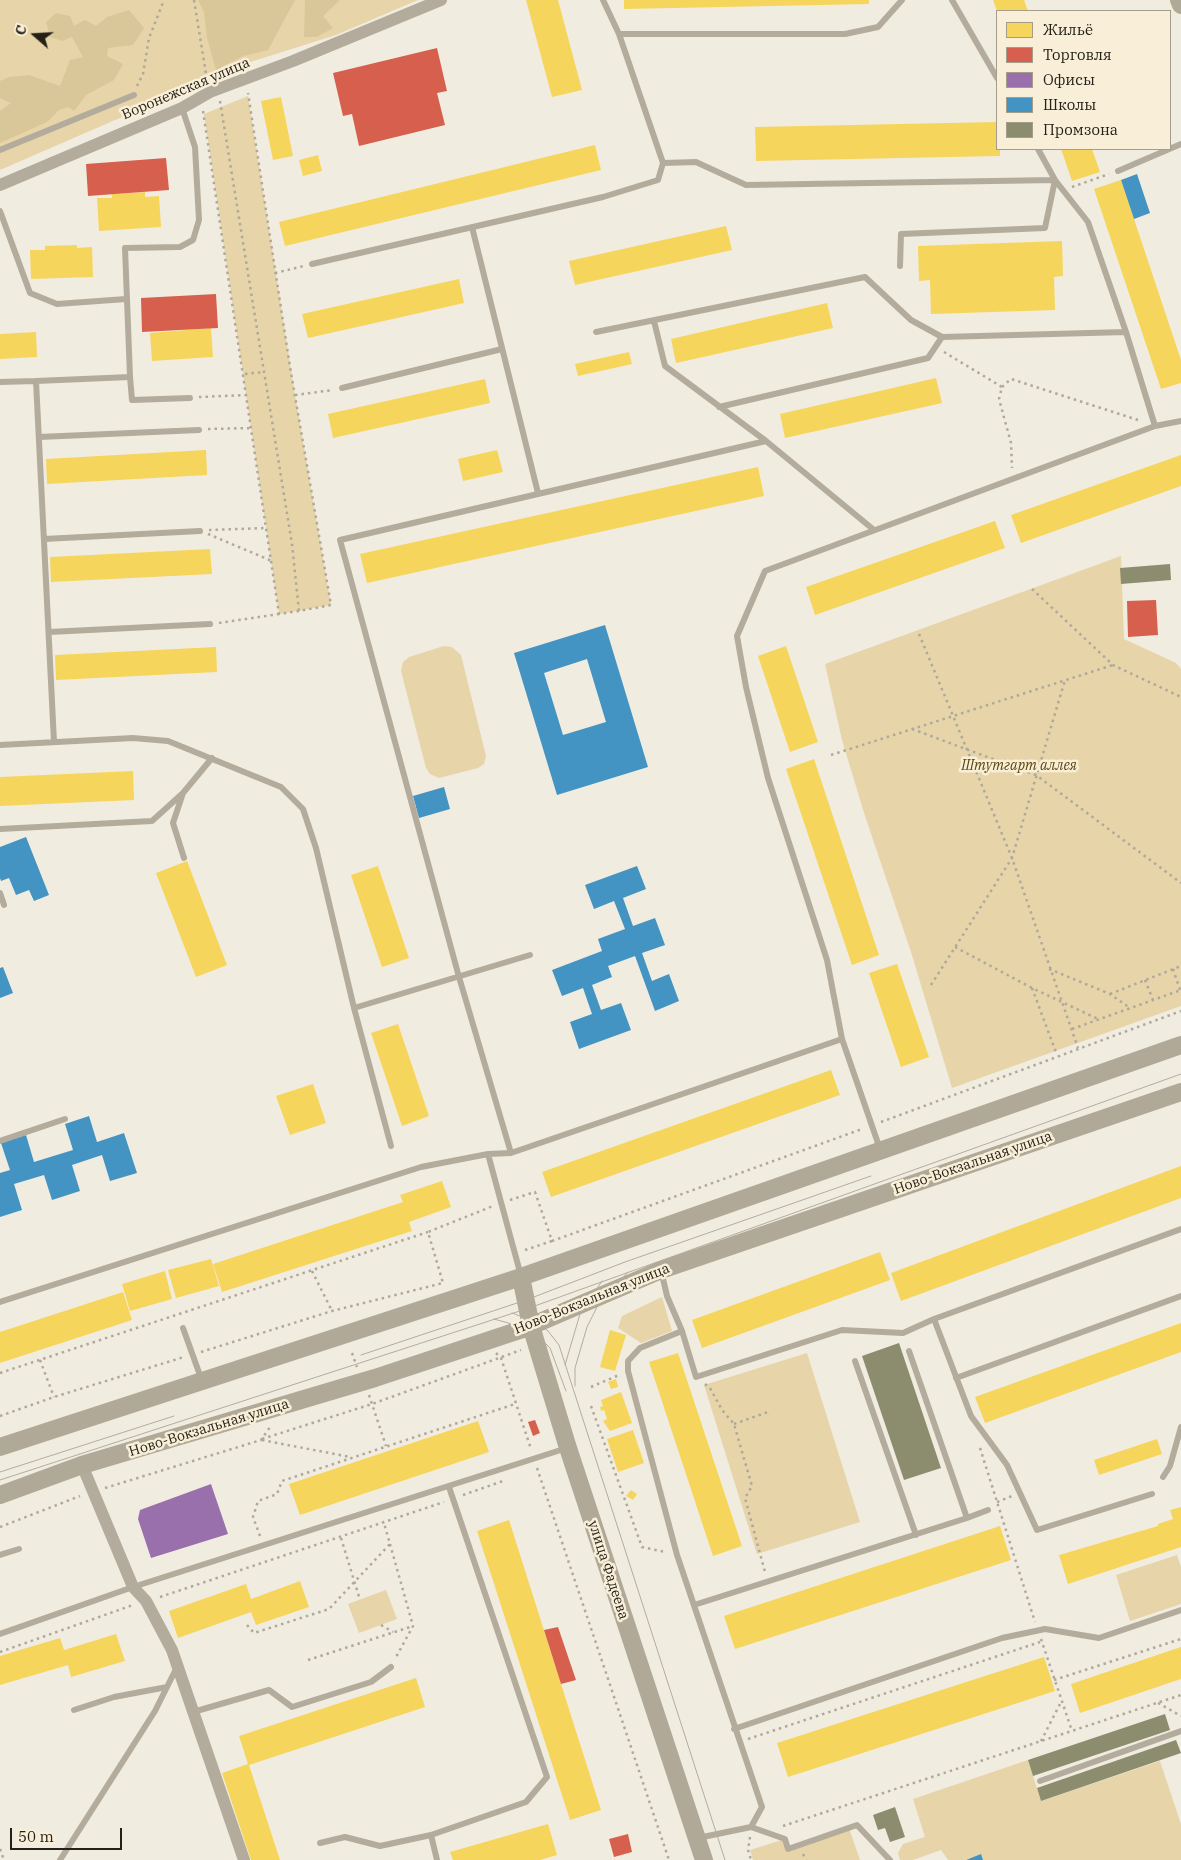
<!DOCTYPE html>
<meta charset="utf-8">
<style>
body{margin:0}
#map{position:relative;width:1181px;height:1860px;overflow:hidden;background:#f1ece0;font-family:"IBM Plex Serif",serif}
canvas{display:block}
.legend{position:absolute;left:996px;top:10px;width:175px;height:140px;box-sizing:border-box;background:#f9efd8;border:1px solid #a49d8b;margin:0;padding:6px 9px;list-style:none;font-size:15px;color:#252118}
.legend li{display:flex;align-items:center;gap:10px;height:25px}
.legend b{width:25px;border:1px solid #a49d8b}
.north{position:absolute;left:10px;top:10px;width:50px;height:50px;-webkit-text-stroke:4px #f9efd8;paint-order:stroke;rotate:289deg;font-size:14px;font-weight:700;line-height:20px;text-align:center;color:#252118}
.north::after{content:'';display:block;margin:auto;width:18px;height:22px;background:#252118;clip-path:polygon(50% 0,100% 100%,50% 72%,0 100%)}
.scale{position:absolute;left:10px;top:1828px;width:112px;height:22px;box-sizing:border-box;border:2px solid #252118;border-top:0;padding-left:6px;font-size:15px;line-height:18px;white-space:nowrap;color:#252118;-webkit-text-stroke:4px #f9efd8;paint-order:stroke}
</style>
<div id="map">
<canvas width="1181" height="1860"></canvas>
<ul class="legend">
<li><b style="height:14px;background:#f6d55c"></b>Жильё</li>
<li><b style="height:14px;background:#d6604d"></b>Торговля</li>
<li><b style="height:14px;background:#9970ab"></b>Офисы</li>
<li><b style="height:14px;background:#4393c3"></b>Школы</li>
<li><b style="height:14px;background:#8c8c6e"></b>Промзона</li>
</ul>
<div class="north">С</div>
<div class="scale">50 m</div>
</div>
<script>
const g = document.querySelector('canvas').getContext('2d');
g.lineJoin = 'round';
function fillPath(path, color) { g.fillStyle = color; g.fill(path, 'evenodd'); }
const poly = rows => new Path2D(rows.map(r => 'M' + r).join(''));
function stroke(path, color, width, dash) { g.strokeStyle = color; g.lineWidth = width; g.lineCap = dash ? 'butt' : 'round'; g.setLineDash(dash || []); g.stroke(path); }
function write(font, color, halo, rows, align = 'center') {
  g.font = font + ' "IBM Plex Serif",serif'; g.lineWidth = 5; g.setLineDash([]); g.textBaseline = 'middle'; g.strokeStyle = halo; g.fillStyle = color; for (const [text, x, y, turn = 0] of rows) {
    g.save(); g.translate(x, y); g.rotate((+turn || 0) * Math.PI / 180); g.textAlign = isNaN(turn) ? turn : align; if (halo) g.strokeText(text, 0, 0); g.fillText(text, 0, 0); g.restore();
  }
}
const green = poly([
 [0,0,418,0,336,35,244,64,0,170],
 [248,96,295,395,331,605,279,614,204,114],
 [1121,556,1124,639,1176,663,1181,669,1181,1006,952,1088,911,952,865,816,842,740,825,664],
 [444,646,452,647,461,655,486,756,484,764,478,768,439,778,430,774,426,768,401,671,403,662,409,657],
 [662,1297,672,1331,641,1343,618,1328,622,1316],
 [807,1353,860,1522,757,1554,704,1385],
 [1177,1555,1181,1567,1181,1604,1130,1621,1116,1575],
 [386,1590,397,1619,359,1633,348,1604],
 [1028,1760,1041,1801,1160,1761,1181,1824,1181,1860,983,1860,981,1855,965,1860,948,1860,941,1850,913,1860,900,1860,898,1853,903,1844,925,1837,913,1799],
 [849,1828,860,1860,753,1860,750,1850,785,1839,788,1849]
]);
const forest = poly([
 [198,0,295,0,268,50,243,56,216,70,207,38,204,12],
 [305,0,340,0,323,16,333,28,317,37,304,37],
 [129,10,144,28,133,45,108,48,107,56,123,64,114,80,86,95,74,111,68,107,59,110,47,122,0,143,0,111,11,103,0,98,0,81,9,77,29,75,60,86,70,60,83,57,72,37,62,41,50,37,46,22,56,13,70,16,74,26,85,20,96,26,107,17]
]);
const homes = poly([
 [526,0,558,0,582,90,552,97],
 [624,0,869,0,869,4,624,9],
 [993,0,1024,0,1028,11,997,11],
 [281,97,293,156,273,160,261,101],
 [997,122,997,149,1000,149,1000,156,756,161,755,127],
 [595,145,601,170,285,246,279,222],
 [1061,149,1092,149,1100,172,1072,181],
 [318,155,322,171,303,176,299,160],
 [1121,180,1181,360,1181,383,1161,389,1094,189],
 [145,192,145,197,159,196,161,227,99,231,97,198,112,198,112,194],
 [726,226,732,250,575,285,569,261],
 [1062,241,1063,276,1054,277,1055,310,931,314,930,280,919,281,918,246],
 [77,245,77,248,92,247,93,277,31,279,30,250,45,250,45,246],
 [459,279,464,303,308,338,302,314],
 [827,303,833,328,676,363,671,339],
 [211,328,213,357,152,361,150,333],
 [36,332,37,357,0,359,0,334],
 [629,352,632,364,578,376,575,364],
 [936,378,942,403,785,438,780,414],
 [485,379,490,403,333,438,328,414],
 [206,450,207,475,47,484,46,459],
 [497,450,503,472,463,481,458,459],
 [1181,455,1181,486,1021,543,1011,515],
 [758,467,764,496,367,583,360,554],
 [995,521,1005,548,815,615,806,587],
 [210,549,212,574,51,582,50,557],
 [786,646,818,742,790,752,758,656],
 [216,647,217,672,56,680,55,655],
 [814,759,879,955,852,965,786,769],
 [133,771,134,800,0,806,0,777],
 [187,861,227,965,196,977,156,873],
 [378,866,409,958,382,967,351,875],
 [897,964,929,1057,901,1067,869,973],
 [398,1024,429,1116,402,1126,371,1033],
 [831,1070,840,1095,551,1197,542,1172],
 [313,1084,326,1123,290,1135,276,1096],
 [1181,1166,1181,1198,901,1301,891,1273],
 [442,1181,451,1207,409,1222,412,1231,222,1292,213,1264,403,1202,400,1195],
 [880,1252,890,1280,702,1348,692,1320],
 [211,1259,219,1286,176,1298,168,1270],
 [165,1271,172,1299,130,1311,122,1284],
 [123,1292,132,1320,0,1363,0,1332],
 [1181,1323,1181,1352,985,1423,975,1397],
 [610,1330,626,1335,615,1371,600,1367],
 [678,1353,742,1546,713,1556,649,1362],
 [616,1379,618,1387,611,1389,608,1382],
 [621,1392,632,1423,610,1431,603,1421,607,1419,604,1410,601,1411,600,1407,603,1406,601,1400],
 [478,1421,489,1452,300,1515,289,1484],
 [633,1430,644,1463,618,1472,607,1439],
 [1157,1439,1162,1454,1099,1475,1094,1460],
 [631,1490,637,1494,633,1500,626,1496],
 [1181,1507,1181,1547,1068,1584,1059,1555,1158,1526,1158,1524,1173,1519,1170,1510],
 [509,1520,601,1810,570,1820,477,1531],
 [1000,1526,1011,1560,735,1649,724,1616],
 [300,1581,309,1607,256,1625,251,1612,178,1638,169,1611,246,1584,251,1599],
 [116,1634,125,1661,71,1677,68,1665,0,1685,0,1656,60,1638,64,1650],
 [1181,1647,1181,1679,1080,1713,1071,1684],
 [1044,1657,1055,1691,788,1777,777,1743],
 [416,1678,425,1707,249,1765,280,1860,251,1860,222,1773,248,1764,239,1736],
 [548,1824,557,1855,540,1860,453,1860,450,1852]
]);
const shops = poly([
 [437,48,447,91,437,93,445,125,359,146,352,114,343,116,333,73],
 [166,158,169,190,88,196,86,164],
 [216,294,218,328,142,332,141,298],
 [1156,600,1158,635,1128,637,1127,601],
 [535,1420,540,1433,533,1436,528,1422],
 [558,1627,576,1680,561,1684,544,1630],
 [628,1834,632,1852,614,1857,609,1839]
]);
const offices = poly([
 [211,1484,228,1534,151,1558,138,1519,140,1510]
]);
const schools = poly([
 [1137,174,1150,213,1134,219,1121,180],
 [605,625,648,767,557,795,514,653],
 [587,659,606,722,563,735,544,673],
 [444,787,450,809,419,818,413,796],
 [26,837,49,895,34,901,29,890,16,895,9,878,1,881,0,878,0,847],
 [637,866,646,889,623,898,633,926,655,918,665,945,642,953,652,981,669,974,679,1001,655,1011,635,956,608,966,612,977,592,985,601,1010,621,1003,631,1030,579,1049,570,1022,592,1014,583,988,562,996,552,970,602,951,598,939,625,929,614,901,594,909,585,885],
 [3,967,13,993,0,998,0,968],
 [89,1116,97,1142,124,1133,137,1173,110,1181,102,1155,72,1165,80,1191,52,1200,44,1175,14,1184,22,1210,0,1217,0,1173,10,1170,1,1143,26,1135,34,1162,73,1150,65,1124],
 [981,1854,983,1860,966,1860]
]);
const industry = poly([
 [1170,564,1171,580,1121,584,1120,568],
 [899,1343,941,1468,904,1480,862,1356],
 [1165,1714,1170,1730,1033,1776,1028,1760],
 [1176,1740,1181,1753,1041,1801,1037,1788],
 [895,1807,905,1837,890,1842,885,1828,878,1830,873,1815]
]);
const path = poly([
 [194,0,207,80],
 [137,86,143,74,149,38,164,0],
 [220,101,292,544,299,611,331,605,290,367,248,93],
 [203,111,279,614,299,611],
 [1072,187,1109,174],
 [275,273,304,266],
 [944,352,1002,387,999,399,1011,443,1012,468],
 [245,374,264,372],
 [1002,387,1011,379,1138,420],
 [295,395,333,390],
 [199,397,248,395],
 [208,429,253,428],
 [209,530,267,528],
 [208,534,272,561],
 [1032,589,1113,665,1181,697],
 [219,623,279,614],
 [919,634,1012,858,1078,1048],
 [912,729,1036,775,1181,883],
 [831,755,1113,665],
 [955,947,1032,988,1098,1019],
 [1049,969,1110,994,1130,1008],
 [1173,969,1180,990],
 [1145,980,1153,1000],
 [931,985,1012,858,1065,680],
 [1032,988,1057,1055],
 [1110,994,1181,966],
 [1072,1029,1181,990],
 [881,1122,1181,1011],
 [510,1200,535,1192,552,1241,862,1129],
 [525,1250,552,1241],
 [312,1271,332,1311],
 [201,1352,332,1311,443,1283,428,1232,493,1206],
 [352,1353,357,1367],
 [496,1353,501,1358,531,1449],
 [40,1360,54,1397],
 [0,1373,428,1232],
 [705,1384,710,1388,722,1410,734,1424,752,1486,745,1498,765,1572],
 [591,1387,619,1375],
 [369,1395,386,1446],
 [591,1406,642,1547,665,1552],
 [0,1416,54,1397,184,1357],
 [734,1424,768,1412,769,1415],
 [262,1439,372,1404,521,1350],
 [262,1440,350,1457],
 [980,1448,1035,1622],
 [537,1468,669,1860],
 [105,1488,261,1440,270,1427],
 [463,1495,503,1481],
 [997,1502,1012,1496],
 [0,1527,80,1496],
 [260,1536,253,1517,258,1501,277,1494,282,1481,515,1404],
 [341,1538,360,1600],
 [390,1544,413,1626,395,1659],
 [160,1597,444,1502],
 [247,1625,254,1633,329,1609,390,1544,384,1523],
 [381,1625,393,1632],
 [1041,1639,1072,1731],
 [0,1652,133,1605],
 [308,1660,413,1626],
 [1054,1680,1181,1639],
 [1158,1703,1181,1716],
 [748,1739,1040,1642],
 [1041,1741,1061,1702],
 [783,1826,1181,1695],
 [750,1837,748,1850,751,1860],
 [0,1849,4,1860],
 [803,1854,806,1860]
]);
const lane = poly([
 [952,0,997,78],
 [619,34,845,34,878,27,902,0],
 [1038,149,1055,180,1088,222,1126,332,1155,426],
 [0,150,134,95],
 [663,163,696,162,746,185,1055,180,1045,228,901,234,900,266],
 [1118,171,1181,144],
 [0,211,30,293,57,304,126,299],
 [472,227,538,493],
 [312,264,603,197,658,180,663,163,619,34,603,0],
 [654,321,665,366,766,441,874,530],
 [596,332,865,277,911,320,942,337,1126,332],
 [130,377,132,400,190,398],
 [36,381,130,377,125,248,180,247,193,240,199,220,195,147,182,108],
 [0,382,36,381,54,742],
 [342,388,502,349],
 [719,407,928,358,942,337],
 [39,437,199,430],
 [44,539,200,531],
 [49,632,210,624],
 [0,745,133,738,168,741,281,787,303,809,316,848,354,1008,530,955],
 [0,829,152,821,183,793],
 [184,858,173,823,183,793,212,758],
 [0,893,4,905],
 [354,1008,391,1146],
 [0,1141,65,1119],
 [880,1149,842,1039,827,960,768,778,746,687,737,636,765,571,1155,426,1181,421],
 [511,1153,459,977,340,540,766,441],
 [488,1154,521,1276],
 [661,1270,667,1296,682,1331,696,1377,842,1330,903,1333,934,1319,1181,1229],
 [0,1302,421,1167,488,1154,511,1153,842,1039],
 [934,1319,971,1416,1007,1465,1037,1530,1152,1494],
 [183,1328,202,1381],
 [682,1331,640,1348,628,1361,628,1371,677,1555,762,1807,751,1827],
 [855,1361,916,1535],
 [956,1378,1181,1296],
 [1163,1477,1170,1466,1181,1427],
 [967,1518,988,1510],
 [0,1555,19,1549],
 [694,1605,967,1518,909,1351],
 [0,1634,133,1587,567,1448],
 [74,1710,114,1697,167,1687],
 [193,1712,269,1690,292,1707,371,1682,391,1667],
 [734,1729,1002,1638,1045,1629,1099,1638,1181,1610],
 [1040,1781,1181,1731],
 [431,1835,437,1860],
 [698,1838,751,1827,785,1839,788,1849,857,1825,890,1860],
 [320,1843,345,1837,380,1846,431,1835,526,1802,547,1777,449,1487],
 [60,1860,155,1711,177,1667]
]);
const street = poly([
 [0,185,182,108,210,92,293,61,441,0],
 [82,1465,133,1587,146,1601,172,1650,244,1860]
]);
const secondary = poly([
 [1179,0,1181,5],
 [521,1277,531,1326,568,1448,704,1860],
 [0,1447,521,1277,1181,1045],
 [0,1495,82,1465,375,1378,526,1328,661,1270,1181,1092]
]);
const tram = poly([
 [512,1313,538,1323,548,1331,559,1345,725,1860],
 [494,1319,526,1328,540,1338,550,1348,566,1391],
 [361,1355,526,1300,625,1262,871,1176],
 [565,1365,580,1314,602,1281],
 [575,1386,575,1368,587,1327,597,1307,628,1272],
 [0,1472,174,1416],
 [0,1480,529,1308,1181,1074]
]);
const streetNames = [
 ["Воронежская улица",186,89,-23],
 ["Ново-Вокзальная улица",973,1163,-19],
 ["Ново-Вокзальная улица",592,1299,-22],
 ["Ново-Вокзальная улица",209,1428,-17],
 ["улица Фадеева",608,1570,72]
];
const parkNames = [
 ["Штутгарт аллея",1019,766]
];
fillPath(green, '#e7d4a8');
fillPath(forest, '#d9c799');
fillPath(homes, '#f6d55c');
fillPath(shops, '#d6604d');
fillPath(offices, '#9970ab');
fillPath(schools, '#4393c3');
fillPath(industry, '#8c8c6e');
stroke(path, '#afa99c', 2.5, [2.5, 4]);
stroke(lane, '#b3ac9c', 6);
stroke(street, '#b3ac9c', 12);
stroke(secondary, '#b0a997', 18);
stroke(tram, '#b1aca0', 1);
write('14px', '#252118', '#f9efd8', streetNames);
write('italic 14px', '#5c470b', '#f9efd8', parkNames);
</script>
